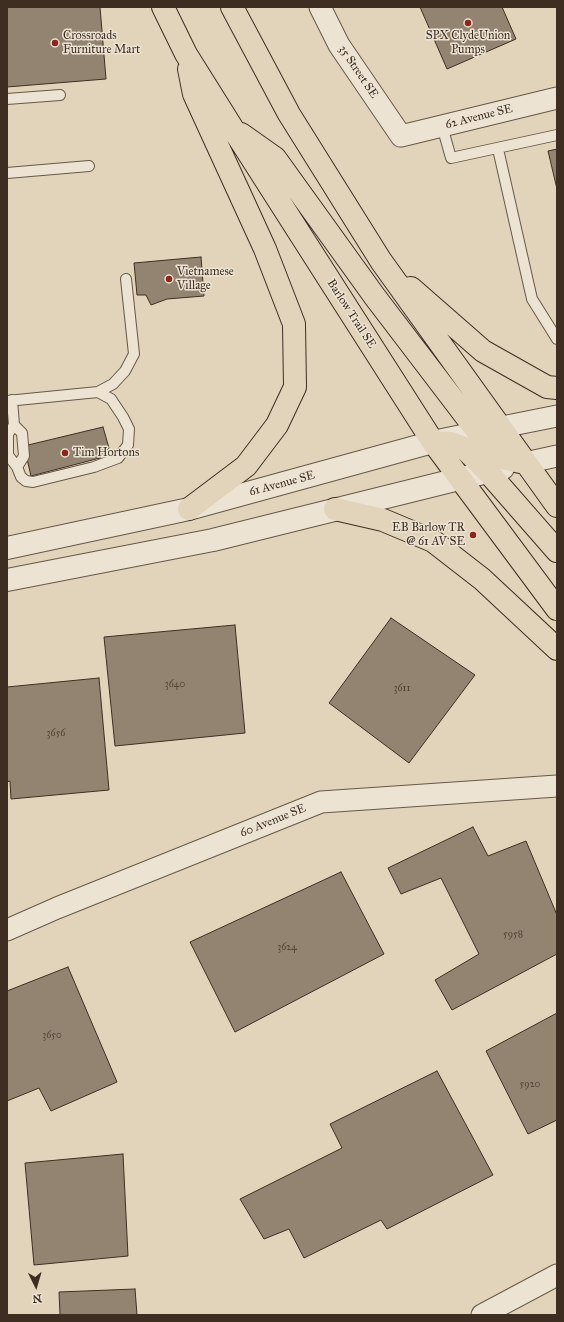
<!DOCTYPE html>
<style>
body{margin:0}
#map{position:relative;width:564px;height:1322px;overflow:hidden;background:#e1d4bb;font-family:"IM FELL Great Primer",serif}
canvas{display:block}
.frame{position:absolute;inset:0;border:8px solid #3e2e22;pointer-events:none}
.north{position:absolute;left:16px;top:1266px;width:40px;height:40px;-webkit-text-stroke:3px #ece3d3;paint-order:stroke;rotate:175deg;font-size:11px;font-weight:700;line-height:16px;text-align:center;color:#3e2e22}
.north::after{content:'';display:block;margin:auto;width:14px;height:18px;background:#3e2e22;clip-path:polygon(50% 0,100% 100%,50% 72%,0 100%)}
</style>
<div id="map">
<canvas width="564" height="1322"></canvas>
<div class="frame"></div>
<div class="north">N</div>
</div>
<script>
const g = document.querySelector('canvas').getContext('2d');
g.lineJoin = 'round';
function fillPath(path, color) { g.fillStyle = color; g.fill(path, 'evenodd'); }
const poly = rows => new Path2D(rows.map(r => 'M' + r).join(''));
function stroke(path, color, width, dash) { g.strokeStyle = color; g.lineWidth = width; g.lineCap = dash ? 'butt' : 'round'; g.setLineDash(dash || []); g.stroke(path); }
function write(font, color, halo, rows, align = 'center') {
  g.font = font + ' "IM FELL Great Primer",serif'; g.lineWidth = 3; g.setLineDash([]); g.textBaseline = 'middle'; g.strokeStyle = halo; g.fillStyle = color; for (const [text, x, y, turn = 0] of rows) {
    g.save(); g.translate(x, y); g.rotate((+turn || 0) * Math.PI / 180); g.textAlign = isNaN(turn) ? turn : align; if (halo) g.strokeText(text, 0, 0); g.fillText(text, 0, 0); g.restore();
  }
}
const building = poly([
 [7,7,100,7,106,79,7,87,7,7],
 [420,7,502,7,516,39,447,69,420,7],
 [557,149,557,189,548,151,557,149],
 [201,257,204,296,167,299,151,305,146,295,137,295,134,263,201,257],
 [103,427,109,448,100,458,31,476,24,446,103,427],
 [391,618,475,675,409,763,329,703,391,618],
 [235,625,245,733,115,746,104,637,235,625],
 [99,678,109,790,11,799,10,781,7,782,7,687,99,678],
 [473,827,488,856,526,841,557,915,557,954,452,1010,435,980,479,954,441,878,401,894,388,868,473,827],
 [341,872,384,954,235,1032,190,942,341,872],
 [68,967,117,1082,51,1111,39,1088,7,1101,7,991,68,967],
 [557,1013,557,1120,528,1134,486,1051,557,1013],
 [437,1071,493,1175,387,1229,381,1220,304,1258,289,1229,264,1239,240,1199,342,1148,330,1124,437,1071],
 [123,1154,128,1256,34,1265,25,1163,123,1154],
 [135,1289,137,1315,60,1315,59,1292,135,1289]
]);
const service = poly([
 [7,99,60,95],
 [442,126,451,158,557,135],
 [498,149,532,299,557,339],
 [7,173,89,166],
 [12,400,14,425,8,434,8,455,17,467,21,477,26,481,33,482,94,467,118,458,128,445,129,429,123,417,111,399,98,392],
 [7,401,98,392,113,384,125,371,134,354,126,279],
 [14,425,22,433,24,456,17,467]
]);
const minor = poly([
 [320,7,339,45,401,136,557,98],
 [502,427,557,416],
 [525,463,557,456],
 [7,930,57,908,321,802,557,786],
 [482,1315,557,1275]
]);
const tertiary = poly([
 [7,548,189,509,433,442,495,429],
 [7,580,213,540,503,468]
]);
const primary = poly([
 [163,7,186,54,233,129,433,442,557,609],
 [232,7,289,114,381,261,557,506],
 [241,134,275,158,375,297,497,457,525,463],
 [411,288,483,351,547,387,557,388],
 [433,442,451,443,464,448,487,471,557,551],
 [189,509,246,466,277,425,295,387,294,324,265,249,194,94,189,69],
 [335,509,383,520,433,541,482,579,557,649]
]);
const markers = [
 [468,23,4,"#8f2418"],
 [55,43,4,"#8f2418"],
 [169,279,4,"#8f2418"],
 [65,453,4,"#8f2418"],
 [473,535,4,"#8f2418"]
];
const numberNames = [
 ["3640",175,685],
 ["3611",402,689],
 ["3656",56,734],
 ["5958",513,935],
 ["3624",287,948],
 ["3650",52,1036],
 ["5920",530,1085]
];
const poiNames = [
 ["Crossroads",63,36],
 ["Furniture Mart",63,50],
 ["SPX ClydeUnion",468,36,"center"],
 ["Pumps",468,50,"center"],
 ["Vietnamese",177,272],
 ["Village",177,286],
 ["Tim Hortons",73,453],
 ["EB Barlow TR",465,528,"right"],
 ["@ 61 AV SE",465,542,"right"]
];
const streetNames = [
 ["35 Street SE",358,72,56],
 ["62 Avenue SE",479,117,-14],
 ["Barlow Trail SE",351,314,57],
 ["61 Avenue SE",282,484,-15],
 ["60 Avenue SE",273,821,-22]
];
fillPath(building, '#938472');
stroke(building, '#3e2e22', 1);
stroke(service, '#675848', 12);
stroke(minor, '#675848', 23);
stroke(tertiary, '#675848', 24);
stroke(primary, '#3e2e22', 24);
stroke(service, '#ece3d3', 10);
stroke(minor, '#ece3d3', 21);
stroke(tertiary, '#ece3d3', 22);
stroke(primary, '#e1d4bb', 22);
for (const [x, y, r, color] of markers) { const dot = new Path2D(); dot.arc(x, y, r, 0, 2 * Math.PI); g.fillStyle = color; g.fill(dot); stroke(dot, '#ece3d3', 1.5); }
write('10px', '#534436', null, numberNames);
write('12px', '#3e2e22', '#ece3d3', poiNames, 'left');
write('12px', '#3e2e22', '#ece3d3', streetNames);
</script>
